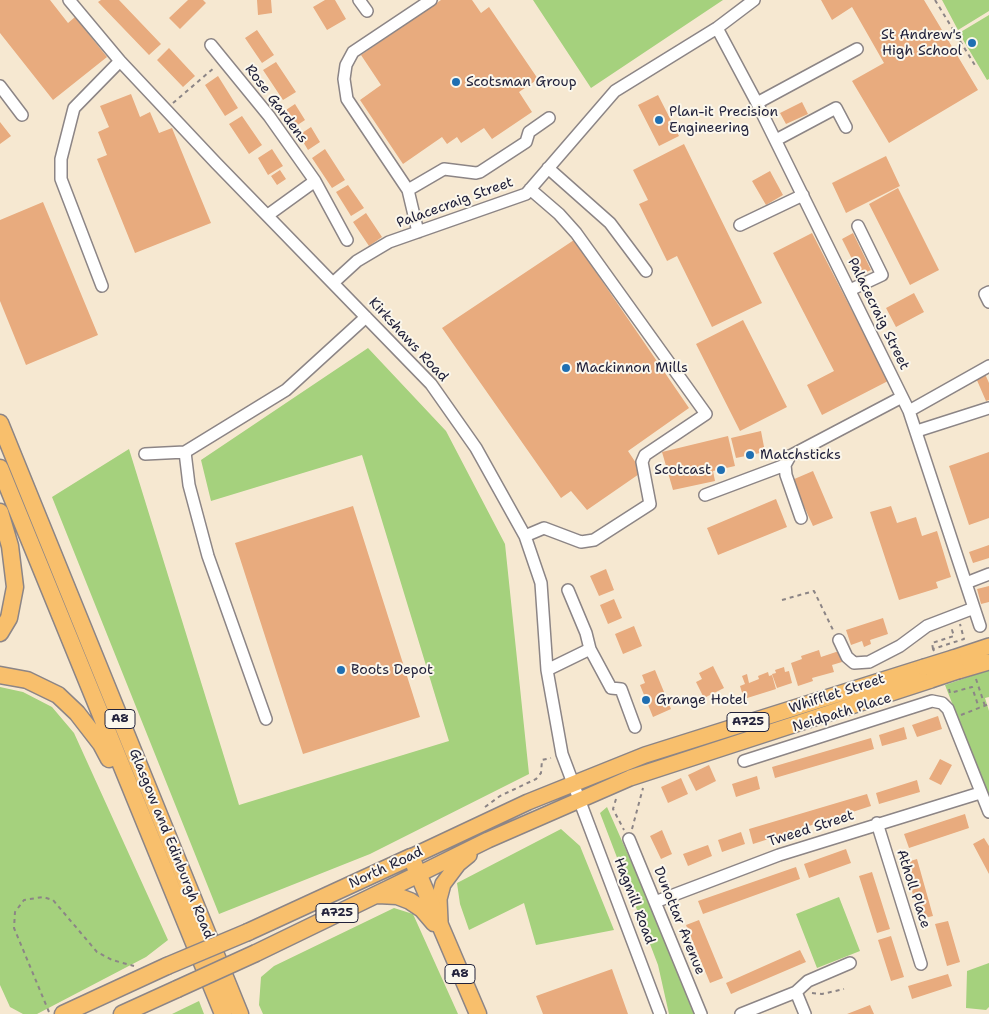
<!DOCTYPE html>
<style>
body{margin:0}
canvas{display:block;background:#f6e8d1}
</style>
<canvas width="989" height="1014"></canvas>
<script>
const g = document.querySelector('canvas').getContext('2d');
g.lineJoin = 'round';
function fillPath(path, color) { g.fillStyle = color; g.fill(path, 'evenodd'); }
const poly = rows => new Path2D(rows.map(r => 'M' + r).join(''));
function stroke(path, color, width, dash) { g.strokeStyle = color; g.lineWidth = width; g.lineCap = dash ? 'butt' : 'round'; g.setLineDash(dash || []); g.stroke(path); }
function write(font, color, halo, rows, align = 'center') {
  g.font = font + ' "Shantell Sans",sans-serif'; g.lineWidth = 4; g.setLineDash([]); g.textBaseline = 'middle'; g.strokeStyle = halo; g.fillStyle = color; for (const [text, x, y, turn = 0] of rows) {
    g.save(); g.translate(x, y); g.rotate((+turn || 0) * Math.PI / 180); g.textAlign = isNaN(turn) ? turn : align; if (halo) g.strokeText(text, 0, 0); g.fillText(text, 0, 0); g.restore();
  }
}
const green = poly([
 [533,0,723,0,591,88],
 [942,0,989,0,989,11,958,30],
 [989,15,989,79,987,80,959,33],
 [368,348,446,431,505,544,529,774,370,854,219,914,52,497,129,449,239,805,449,741,362,455,211,501,201,460],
 [989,670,989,697,985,698,989,711,989,798,945,685],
 [0,687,23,692,52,707,74,733,168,940,146,957,37,1014,23,1014,10,1007,0,985],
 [607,807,649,902,696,1014,669,1014,658,965,600,813],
 [561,829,580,846,614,930,536,945,524,903,469,930,460,904,457,883],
 [839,897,860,951,817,968,796,914],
 [394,908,413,914,458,1014,263,1014,259,1005,261,977,274,966],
 [989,963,989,1007,986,1010,966,1008,967,971],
 [199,1001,204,1014,172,1014]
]);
const building = poly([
 [0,0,50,0,68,23,75,17,107,57,53,100,0,33],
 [101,0,119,0,161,44,149,55,98,2],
 [188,0,203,0,206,3,180,29,169,18],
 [257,0,271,0,272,13,258,15],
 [325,0,335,0,346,19,327,30,313,7],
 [441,0,472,0,481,13,489,7,538,79,519,92,532,112,492,139,484,128,461,143,457,137,447,144,442,137,403,164,360,100,381,85,361,55],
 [821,0,924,0,978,90,889,143,852,81,884,63,852,7,832,20],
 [257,30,274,55,262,63,245,38],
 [169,48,195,76,183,87,157,60],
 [276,62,296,92,283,100,263,70],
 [218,76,238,108,225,116,205,85],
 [131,94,140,117,150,112,159,133,172,128,211,223,135,253,97,159,107,155,98,132,109,127,100,106],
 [658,95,679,136,659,146,638,105],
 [802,102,808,114,786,124,780,113],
 [295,104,305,120,293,128,283,112],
 [242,116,262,145,249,154,229,124],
 [0,122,11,136,0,144],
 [311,127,320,142,308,150,299,135],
 [684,144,762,303,712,327,677,256,667,261,639,204,648,200,633,170],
 [272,149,283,166,268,175,258,158],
 [325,149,345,180,332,188,312,158],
 [886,156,900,186,846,213,832,183],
 [280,170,286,179,277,185,271,176],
 [770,171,783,195,766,205,752,181],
 [348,185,364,208,351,216,336,192],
 [898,188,939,270,910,285,869,204],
 [43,202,98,335,26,365,0,301,0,220],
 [366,213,382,237,369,246,353,222],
 [812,233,888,381,822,415,807,385,834,371,773,253],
 [853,233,871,270,860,275,842,239],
 [574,240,689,408,628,451,642,472,587,510,571,491,561,498,442,328],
 [914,293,924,312,896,327,886,308],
 [743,320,787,407,740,431,696,344],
 [985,374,989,383,989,400,986,401,976,378],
 [761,431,765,452,736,458,731,438],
 [728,436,735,466,713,471,715,481,673,490,662,452],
 [989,452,989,518,969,525,949,466],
 [813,471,833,518,813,526,792,480],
 [776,499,787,527,718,555,707,528],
 [353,506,420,717,303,754,235,543],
 [891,506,897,523,916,517,922,536,937,531,951,577,936,582,938,588,899,600,870,512],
 [989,545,989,558,973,563,969,552],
 [606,569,614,590,599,596,590,576],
 [989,586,989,602,981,604,977,589],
 [614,599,622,618,608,624,600,605],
 [883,618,888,634,870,640,871,644,864,647,862,641,851,645,846,630],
 [634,626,642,646,623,654,615,634],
 [819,650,821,657,839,651,842,662,832,665,834,672,812,678,813,681,798,686,791,663,802,659,801,656],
 [713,666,724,688,704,698,696,682,702,679,699,673],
 [784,667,785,672,789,671,792,683,777,688,772,674,776,673,775,670],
 [655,670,671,709,653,717,640,685,645,683,642,675],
 [768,672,769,676,772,675,776,689,744,699,740,686,745,684,742,676,747,674,749,683,759,679,758,676],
 [938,716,942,729,917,737,912,725],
 [904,727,907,739,882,746,879,735],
 [871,738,874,749,775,778,772,767],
 [940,759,952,765,941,785,929,779],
 [709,765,716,781,696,791,688,775],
 [757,776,760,789,736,797,732,784],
 [681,778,688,794,668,803,661,787],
 [917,780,920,792,879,804,876,793],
 [867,794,871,806,753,844,749,829],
 [965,814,969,828,909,848,904,834],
 [662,830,672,854,661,859,650,836],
 [741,832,745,844,722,852,718,840],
 [984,838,989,846,989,874,973,844],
 [708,845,712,856,688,866,683,854],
 [846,849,851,863,809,878,804,864],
 [917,859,933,916,920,919,904,863],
 [796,867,800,879,703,914,698,901],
 [872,872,890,929,877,933,859,876],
 [699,920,723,978,710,983,686,925],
 [948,921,960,962,947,966,935,924],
 [891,936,904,977,891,981,878,940],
 [800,950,806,962,731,994,726,983],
 [612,969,628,1014,543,1014,536,996],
 [948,974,952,986,912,999,908,986],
 [870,1005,874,1014,847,1014]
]);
const path = poly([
 [935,0,976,67],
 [173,103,215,67],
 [782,600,814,591,834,632],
 [933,649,932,643,954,636,952,630,949,631],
 [934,651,933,649,964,639,960,624],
 [976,679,985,706],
 [949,689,950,693,972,687,979,708],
 [961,715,989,704],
 [616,799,613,809,624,830],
 [485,807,500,796,536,779,541,773,542,760,551,758],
 [632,829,643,788],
 [812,993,822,994,844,989],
 [49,1012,14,928,15,912,24,900,43,897,53,900,97,952,112,960,134,966]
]);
const minor = poly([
 [69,0,120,61,216,163,431,384,476,448,525,536,541,583,547,670,562,754,660,1014],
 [359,0,367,11],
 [717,28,757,103,909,411,980,626],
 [211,45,269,116,315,181,268,215],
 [0,86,22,115],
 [757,103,857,49],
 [776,140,836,108,846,127],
 [548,168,610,223,646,271],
 [315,181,347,240],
 [408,190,347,99,344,79,346,65,353,52,431,0],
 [740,225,803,195],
 [418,232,408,190,444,169,476,173,480,172,526,142,529,132,549,118],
 [333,283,357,261,389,242,526,194,615,91,717,28,754,0],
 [102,286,61,179,61,159,74,108,120,61],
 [850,290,882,275,858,226],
 [989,292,985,294,989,302],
 [909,411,989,366],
 [917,431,989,408],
 [145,454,185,452],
 [705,495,785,465],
 [801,518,786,475,785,465,790,456,902,397],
 [525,536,544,528,581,542,594,540,650,504,642,462,645,455,706,414,576,233,559,214,530,189],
 [966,583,989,574],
 [839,640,847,657,854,663,869,662,900,646,927,626,974,608],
 [590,649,611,688,621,689,635,727],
 [547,670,590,649,586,633,568,590],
 [266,719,208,556,189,485,185,452,286,390,366,317],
 [744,761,932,701,942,703,948,709,989,812],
 [877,823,921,964],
 [629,839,701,1014],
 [655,902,779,855,980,793],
 [796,992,805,1014],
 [741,1014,796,992,808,981,850,963]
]);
const major = poly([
 [953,658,989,646],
 [958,671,989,662],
 [411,857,528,802,645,755,924,667],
 [419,874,488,840,630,778,931,680],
 [440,921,439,899,443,884,458,864,469,855]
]);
const highway = poly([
 [0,423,240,1014],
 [0,468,223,1014],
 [0,512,10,546,15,587,9,618,0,633],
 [0,675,27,680,58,695,77,713,101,744,109,759],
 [378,895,397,896,410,901,422,909,434,923],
 [248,932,411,857,478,1014],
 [256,953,419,874],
 [63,1014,167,966],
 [122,1014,177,989]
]);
const majorBridge = poly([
 [924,667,953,658],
 [931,680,958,671]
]);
const highwayBridge = poly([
 [167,966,248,932],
 [177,989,256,953]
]);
const markers = [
 [972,43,5,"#1f6fb2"],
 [456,82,5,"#1f6fb2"],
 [659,120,5,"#1f6fb2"],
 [566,368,5,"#1f6fb2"],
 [750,455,5,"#1f6fb2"],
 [721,470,5,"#1f6fb2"],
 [341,670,5,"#1f6fb2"],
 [646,700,5,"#1f6fb2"]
];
const shields = [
 [120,719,30],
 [748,722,42],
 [337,913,42],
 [460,974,30]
];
const shieldNames = [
 ["A8",120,719],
 ["A725",748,722],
 ["A725",337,913],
 ["A8",460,974]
];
const poiNames = [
 ["St Andrew's",962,35,"right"],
 ["High School",962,51,"right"],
 ["Scotsman Group",466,82],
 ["Plan-it Precision",669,112],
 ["Engineering",669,128],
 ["Mackinnon Mills",576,368],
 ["Matchsticks",760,455],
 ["Scotcast",711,470,"right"],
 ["Boots Depot",351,670],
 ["Grange Hotel",656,700]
];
const streetNames = [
 ["Rose Gardens",276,104,53],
 ["Palacecraig Street",455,203,-20],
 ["Palacecraig Street",878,314,64],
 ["Kirkshaws Road",408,340,47],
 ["Whifflet Street",837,694,-18],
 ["Neidpath Place",842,713,-17],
 ["Tweed Street",811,829,-18],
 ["Glasgow and Edinburgh Road",171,844,68],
 ["North Road",386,868,-25],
 ["Atholl Place",913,889,72],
 ["Hagmill Road",634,901,69],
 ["Dunottar Avenue",679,921,68]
];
fillPath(green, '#a5d17d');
fillPath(building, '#e8ab7e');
stroke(minor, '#8c8586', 14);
stroke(major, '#8c8586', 18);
stroke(highway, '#8c8586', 19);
stroke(path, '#8c8586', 2, [4, 4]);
stroke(minor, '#fff', 11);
stroke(major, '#f8bf6c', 15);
stroke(highway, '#f8bf6c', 16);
stroke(majorBridge, '#8c8586', 18, []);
stroke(highwayBridge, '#8c8586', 19, []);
stroke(majorBridge, '#f8bf6c', 15);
stroke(highwayBridge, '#f8bf6c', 16);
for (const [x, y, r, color] of markers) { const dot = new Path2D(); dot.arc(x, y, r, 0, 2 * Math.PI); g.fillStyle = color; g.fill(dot); stroke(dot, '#fbf7ec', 2); }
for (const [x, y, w] of shields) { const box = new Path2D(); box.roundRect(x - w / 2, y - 9.5, w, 19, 4); g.fillStyle = '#fbf7ec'; g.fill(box); stroke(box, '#22223b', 1); }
write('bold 12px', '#22223b', null, shieldNames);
write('14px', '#22223b', '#fbf7ec', poiNames, 'left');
write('14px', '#22223b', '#fbf7ec', streetNames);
</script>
